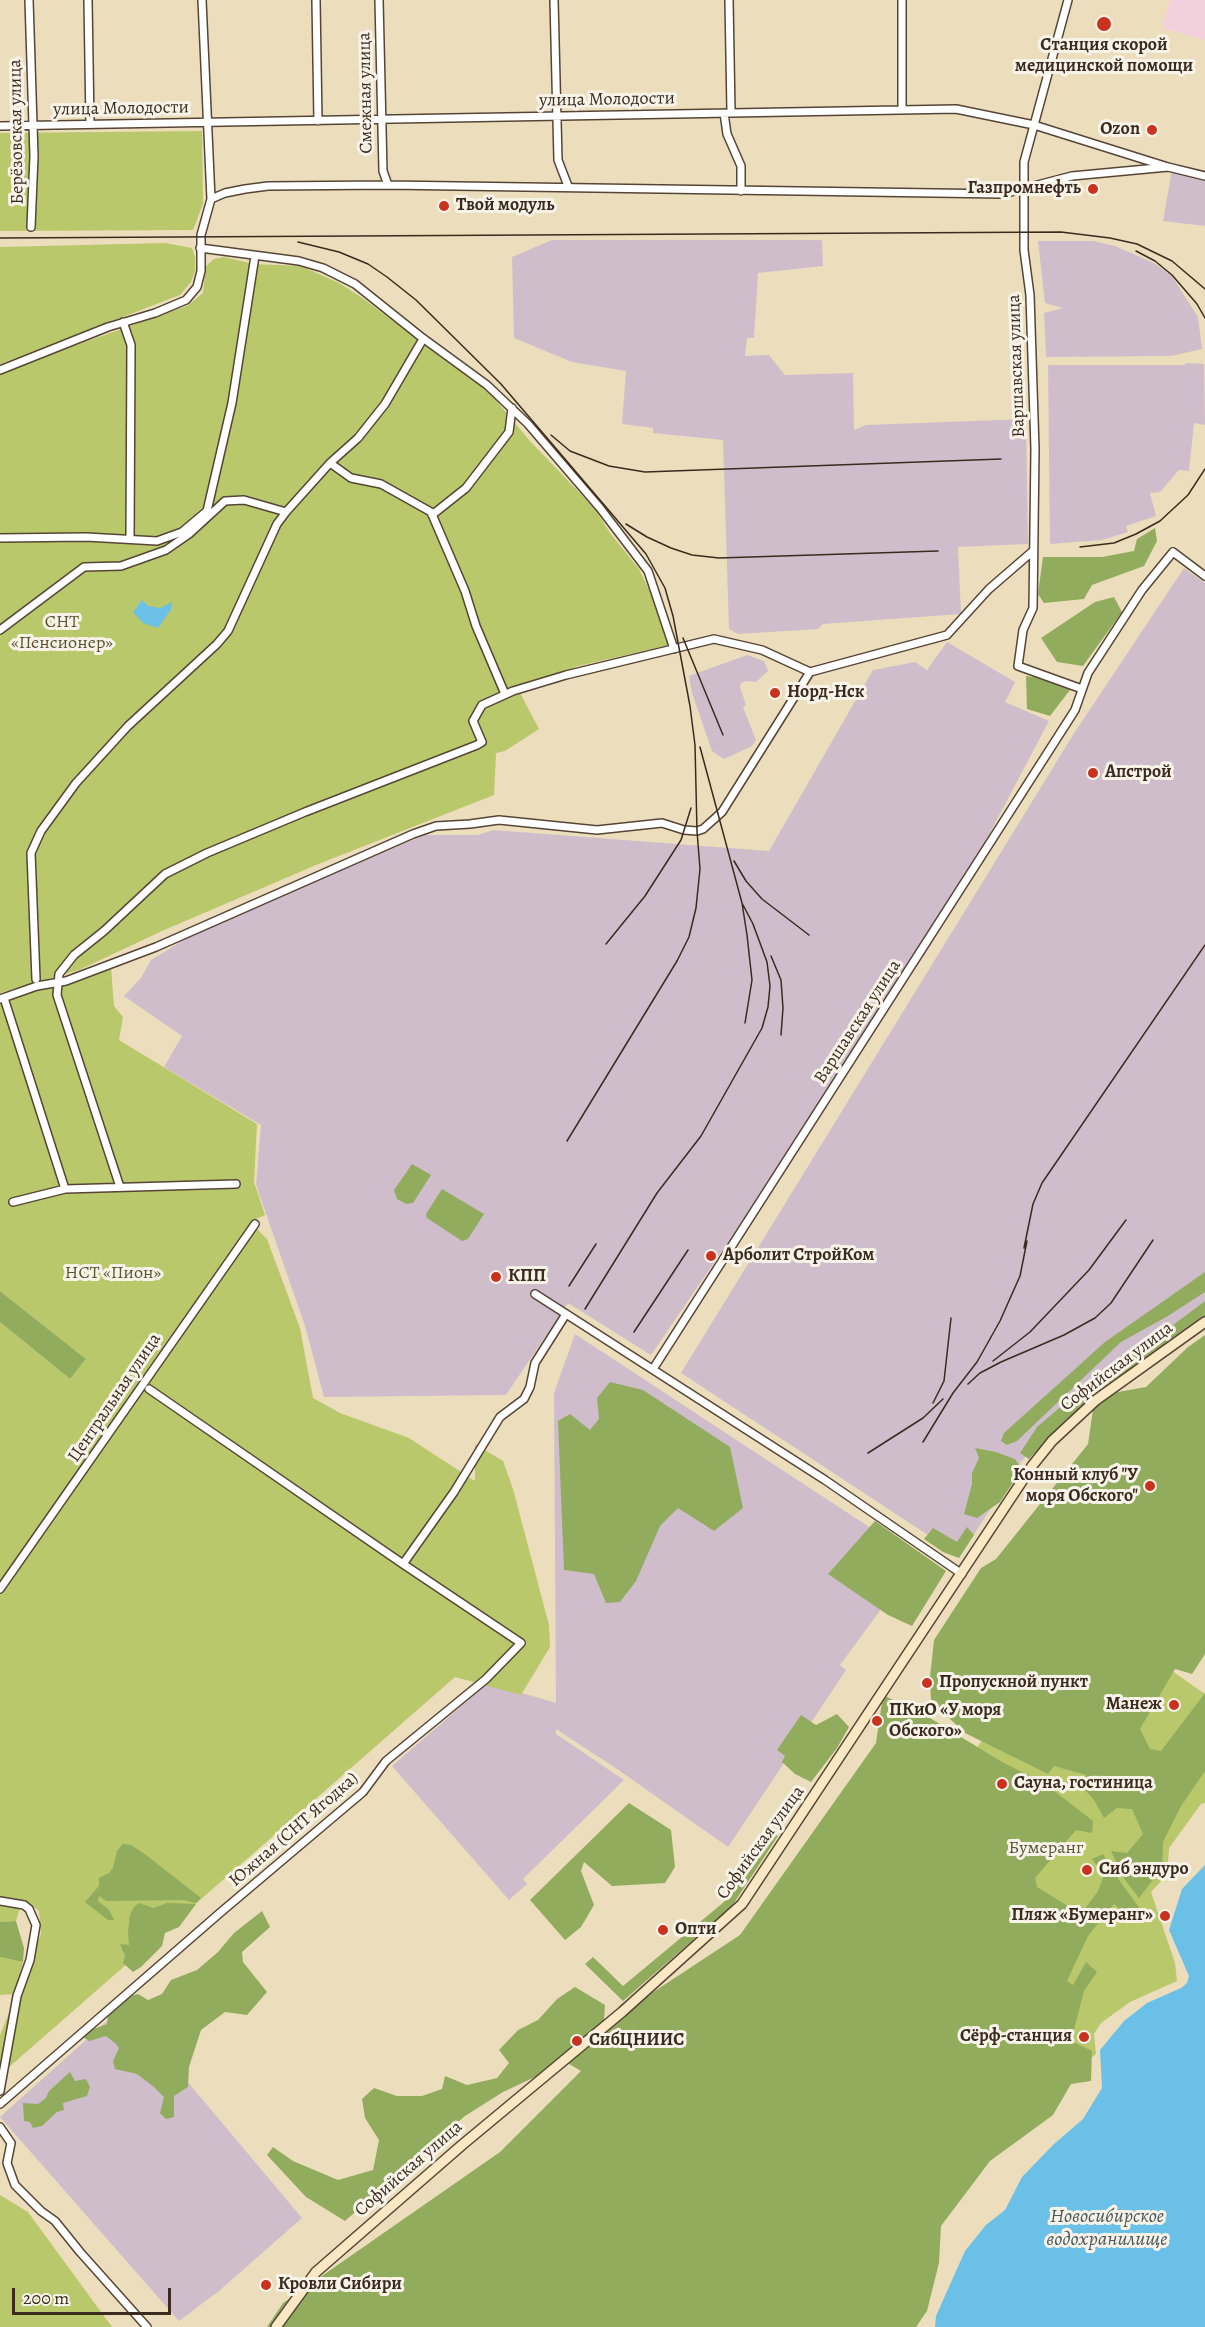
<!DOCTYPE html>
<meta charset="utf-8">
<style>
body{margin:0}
#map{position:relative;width:1205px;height:2327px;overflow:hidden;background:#ecdebc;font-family:Alegreya,serif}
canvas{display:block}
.scale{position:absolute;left:12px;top:2288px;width:159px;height:27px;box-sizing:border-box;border:3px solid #3b2a1e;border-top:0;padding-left:8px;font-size:18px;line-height:21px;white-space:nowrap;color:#3b2a1e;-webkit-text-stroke:4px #f7f3e8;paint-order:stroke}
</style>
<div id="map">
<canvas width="1205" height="2327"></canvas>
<div class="scale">200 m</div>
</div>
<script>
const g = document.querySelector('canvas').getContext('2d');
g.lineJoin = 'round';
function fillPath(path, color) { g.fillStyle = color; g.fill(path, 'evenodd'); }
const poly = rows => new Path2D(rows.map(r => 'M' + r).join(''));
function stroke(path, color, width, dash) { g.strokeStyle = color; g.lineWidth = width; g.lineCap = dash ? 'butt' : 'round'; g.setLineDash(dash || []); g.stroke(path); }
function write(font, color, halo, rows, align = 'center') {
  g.font = font + ' Alegreya,serif'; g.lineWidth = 6; g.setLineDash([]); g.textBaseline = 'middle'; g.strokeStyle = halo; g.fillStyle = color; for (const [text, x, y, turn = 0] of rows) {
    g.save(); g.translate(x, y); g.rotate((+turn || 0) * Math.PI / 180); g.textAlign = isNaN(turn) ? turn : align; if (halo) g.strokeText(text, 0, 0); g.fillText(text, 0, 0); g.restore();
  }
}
const built = poly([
 [1170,0,1205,0,1205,40,1162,28]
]);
const industrial = poly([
 [1172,170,1205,178,1205,226,1163,221],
 [552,240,822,240,823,266,758,273,754,338,747,338,745,356,769,355,785,375,853,373,854,430,866,425,1026,419,1028,544,958,547,961,614,823,624,818,629,738,634,729,629,723,440,653,433,653,428,622,424,626,371,572,362,514,338,512,257],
 [1038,241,1093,241,1115,246,1154,263,1171,275,1198,317,1202,349,1171,356,1046,357,1044,313,1063,308,1045,303],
 [1185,363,1204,364,1205,425,1194,423,1189,471,1179,470,1160,492,1150,493,1156,516,1126,526,1128,532,1102,540,1050,544,1048,365,1185,365],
 [1184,568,1205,583,1205,1311,1059,1421,1021,1462,960,1556,681,1373,1073,735],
 [947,642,1015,682,1005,702,1049,721,929,948,651,1355,568,1303,506,1395,324,1397,305,1326,256,1185,261,1125,164,1067,182,1036,124,996,141,978,151,960,197,932,424,835,478,835,493,830,769,851,873,670,915,662,927,670],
 [747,655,764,661,768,671,756,682,746,681,741,683,740,687,746,705,743,707,756,740,752,746,724,759,712,751,692,693,689,676],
 [575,1334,918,1559,840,1665,846,1670,728,1847,617,1769,556,1729,556,1734,624,1780,523,1879,527,1884,509,1900,392,1766,488,1683,556,1703,554,1393],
 [124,2006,302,2218,219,2291,179,2321,0,2117]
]);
const green = poly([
 [202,131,203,204,193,230,0,231,0,133],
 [165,243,192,248,195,257,195,271,191,282,180,295,0,364,0,247],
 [224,257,254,264,301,266,339,283,361,297,490,393,530,441,595,509,610,533,639,569,652,596,669,645,578,666,519,691,539,729,505,751,496,753,494,795,316,865,162,931,79,970,0,993,0,375,31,361,187,306,203,293,206,266,214,259],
 [111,967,114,1006,123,1017,119,1040,257,1124,254,1182,265,1215,256,1219,167,1341,0,1583,0,1322,70,1379,86,1359,0,1291,0,1001,13,999,49,985],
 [255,1227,267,1239,300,1328,313,1398,340,1413,409,1438,475,1481,475,1444,503,1461,513,1489,549,1625,550,1647,521,1695,455,1677,0,2075,0,2035,41,1934,39,1911,27,1902,0,1898,0,1595],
 [1072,1601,1205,1694,1205,1803,1201,1804,1169,1848,1167,1875,1151,1892,1175,1963,1177,1981,1130,2002,1101,2023,1094,2034,1096,2054,1086,2062,904,1861],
 [0,1905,20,1908,16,1921,0,1922],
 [0,1957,23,1962,15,1994,0,1995],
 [0,2195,28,2212,112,2327,0,2327]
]);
const forest = poly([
 [1155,528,1157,541,1144,566,1092,585,1084,599,1044,603,1038,594,1043,557,1102,557,1134,551,1137,539],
 [1114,597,1122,612,1083,666,1057,662,1041,638,1095,602],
 [1026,676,1042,678,1070,690,1050,716,1027,709],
 [412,1164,431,1175,413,1203,406,1204,397,1199,394,1190],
 [442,1189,484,1214,468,1239,462,1241,427,1218,426,1214],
 [1205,1272,1205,1292,1168,1316,1121,1342,1017,1441,1007,1445,1001,1441,1004,1433,1105,1342],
 [0,1291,86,1359,70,1379,0,1322],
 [1205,1301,1205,1318,1102,1388,1063,1423,1029,1459,1020,1453,1037,1427,1093,1379,1144,1347],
 [1205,1335,1205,1654,1192,1674,1175,1669,1140,1729,1150,1749,1161,1751,1205,1693,1205,1771,1181,1806,1163,1842,1162,1873,1152,1881,1139,1898,1125,1880,1111,1851,1127,1853,1143,1834,1132,1809,1117,1808,1104,1818,1094,1800,1084,1789,1086,1775,1054,1766,1048,1774,965,1733,931,1701,930,1677,934,1640,981,1568,996,1559,1088,1444,1095,1396,1146,1387,1188,1347],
 [610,1382,643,1390,730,1447,743,1508,714,1531,678,1508,660,1526,636,1581,620,1602,606,1603,594,1574,564,1570,558,1421,570,1414,590,1430,599,1419,597,1398],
 [975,1448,996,1452,1015,1459,1022,1469,1000,1502,977,1518,964,1514,972,1484,972,1473,979,1458],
 [875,1521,946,1571,912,1626,888,1615,828,1574],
 [967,1527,974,1535,959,1558,943,1552,924,1539,933,1528,957,1542],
 [883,1695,930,1718,1002,1762,1044,1783,1093,1821,1092,1833,1076,1830,1035,1878,1037,1887,1081,1914,1098,1891,1104,1875,1092,1859,1103,1854,1114,1873,1138,1906,1144,1922,1136,1923,1114,1904,1088,1936,1067,1981,1073,1985,1086,1962,1097,1972,1084,1991,1071,2041,1092,2051,1091,2081,1071,2084,1053,2115,990,2161,941,2226,939,2263,927,2311,916,2327,267,2327,283,2303,500,2152,581,2071,559,2058,537,2076,503,2092,465,2116,345,2221,306,2197,267,2155,273,2147,293,2161,338,2180,373,2170,379,2140,365,2118,362,2099,374,2088,397,2096,422,2096,442,2089,445,2076,467,2085,497,2078,509,2063,499,2050,518,2030,538,2020,557,1999,575,1987,605,2005,604,2020,585,2037,740,1935,876,1743],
 [837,1714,849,1727,837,1748,811,1782,795,1774,782,1762,785,1756,777,1750,801,1715,816,1725],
 [629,1803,671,1830,675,1867,665,1883,612,1886,584,1862,581,1871,594,1905,581,1927,565,1940,530,1900],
 [765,1829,778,1836,732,1906,623,2001,585,1964,593,1957,623,1986,724,1902],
 [123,1844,131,1845,146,1855,201,1898,196,1903,183,1900,106,1901,99,1896,98,1901,109,1910,114,1920,108,1920,85,1902,99,1886,99,1878,109,1873,113,1868,117,1851],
 [139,1903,153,1908,167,1903,196,1904,179,1927,165,1933,162,1946,141,1967,133,1972,123,1963,125,1956,120,1944,129,1945,128,1932,130,1915,134,1907],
 [262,1911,270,1927,242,1952,243,1962,267,1992,247,2015,225,2012,201,2030,189,2067,188,2087,174,2096,174,2117,166,2119,160,2113,164,2097,154,2087,137,2074,115,2069,113,2061,119,2048,116,2044,106,2036,89,2041,83,2037,88,2031,107,2024,108,2014,125,1997,138,1994,148,2000,162,1994,171,1980,197,1970,218,1952,234,1933],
 [16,1921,24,1948,23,1962,0,1957,0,1922],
 [70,2072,75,2081,86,2079,90,2087,87,2096,63,2103,64,2110,57,2112,42,2126,33,2128,30,2122,24,2121,23,2103,38,2104,46,2098,49,2091]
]);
const water = poly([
 [142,600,148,606,160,608,172,602,171,609,158,628,143,623,133,612],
 [1205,1865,1205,2327,935,2327,936,2316,965,2251,986,2225,1005,2210,1022,2177,1053,2145,1083,2119,1102,2088,1100,2050,1124,2021,1147,2003,1181,1988,1187,1983,1189,1976,1169,1930,1182,1889]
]);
const minor = poly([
 [29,0,34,156,31,227],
 [88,0,90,124],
 [202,0,211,199],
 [316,0,318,121],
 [379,0,383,171,388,185],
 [554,0,558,160,568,186],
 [729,0,731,112],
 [1068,0,1024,162,1024,250,1030,295,1035,449,1033,608,1023,630,1018,666,1082,689],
 [902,108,902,0],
 [724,113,727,134,741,166,741,191],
 [0,126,956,109,1034,125,1168,167,1205,176],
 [200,248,299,261,323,268,355,284,420,336,487,385,528,424,600,508,648,571,674,649],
 [123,322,131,345,130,539],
 [0,370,108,327,155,313,186,300,197,287,201,271,201,235,211,199,225,193,245,189,268,186,388,185,1003,194,1072,176,1168,167],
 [330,463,351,478,381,484,431,512,465,591,476,626,505,694],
 [432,515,466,488,509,432,512,408],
 [0,538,86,537,157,541,182,532,207,511,232,403,255,256],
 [0,630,84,567,121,566,166,550,189,534,225,501,244,500,286,512],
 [36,979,31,853,41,831,76,783,128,726,217,644,228,631,277,524,286,512,330,463,358,438,385,404,423,339],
 [4,998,65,1189],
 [0,999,37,986,66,981,156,947,413,834,436,826,470,824,499,820,597,830,662,823,684,830,697,831,703,829,722,812,810,672],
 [120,1187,57,995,59,974,74,955,104,931,165,874,207,853,305,812,477,745,482,742,473,721,482,705,513,691,566,675,714,639,762,650,810,672,947,635,989,589,1033,551],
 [13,1202,65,1189,236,1184],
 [535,1294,825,1480,962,1574],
 [653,1369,1075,710,1088,673,1142,590,1173,552,1205,576],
 [403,1564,454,1492,500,1417,524,1399,530,1387,535,1363,566,1314],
 [0,1589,255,1224],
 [0,1901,24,1905,29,1909,36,1925,30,1960,17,1996,0,2091],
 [0,2104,221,1912,363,1792,386,1761,486,1679,521,1643,403,1564,149,1389],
 [0,2127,11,2143,7,2163,15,2185,41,2211,55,2221,80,2252,147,2327]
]);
const secondary = poly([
 [276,2327,316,2272,462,2145,622,2012,742,1904,1032,1466,1052,1441,1096,1400,1205,1322]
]);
const rail = poly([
 [0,238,1061,232,1110,238,1137,244,1172,261,1205,289],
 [298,242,339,252,368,264,387,277,416,300,501,384,646,554,665,588,673,616,690,706,695,745,697,831,700,869,696,908,689,937,677,961,567,1141],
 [1136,251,1155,261,1172,275,1197,304,1205,318],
 [551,435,570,451,609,466,645,472,1001,459],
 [626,524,647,537,671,548,692,555,719,558,938,551],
 [1080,547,1114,543,1136,534,1160,521,1188,495,1205,469],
 [683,638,723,735],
 [700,747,742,903,747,935,752,980,745,1023],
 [734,861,746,881,762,899,809,935],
 [606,944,645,896,681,840,691,808],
 [771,956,781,980,783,1008,781,1035],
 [1024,1248,1033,1204,1042,1183,1205,945],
 [569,1286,596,1244],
 [585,1309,657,1193,701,1136,762,1028,768,1007,770,986,767,962,753,924,742,903],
 [634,1332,688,1250],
 [993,1361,1030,1332,1089,1270,1126,1220],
 [968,1384,980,1373,1001,1362,1064,1335,1095,1318,1111,1303,1153,1240],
 [933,1403,944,1381,951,1318],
 [923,1442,953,1393,977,1362,1000,1321,1020,1276,1027,1241],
 [868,1453,923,1418,943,1399]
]);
const markers = [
 [1104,24,8,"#c8321e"],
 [1152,130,6,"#c8321e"],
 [1093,189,6,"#c8321e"],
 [444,206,6,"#c8321e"],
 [775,693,6,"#c8321e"],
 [1093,773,6,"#c8321e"],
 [711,1256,6,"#c8321e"],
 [496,1277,6,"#c8321e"],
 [1150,1486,6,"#c8321e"],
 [927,1683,6,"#c8321e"],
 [1174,1705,6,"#c8321e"],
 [877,1721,6,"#c8321e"],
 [1002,1784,6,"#c8321e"],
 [1087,1870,6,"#c8321e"],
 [1165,1916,6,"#c8321e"],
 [663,1930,6,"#c8321e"],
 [1084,2037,6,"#c8321e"],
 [577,2041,6,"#c8321e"],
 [266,2285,6,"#c8321e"]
];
const poiNames = [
 ["Станция скорой",1104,46,"center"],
 ["медицинской помощи",1104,67,"center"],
 ["Ozon",1140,130,"right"],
 ["Газпромнефть",1081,189,"right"],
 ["Твой модуль",456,206],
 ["Норд-Нск",787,693],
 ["Апстрой",1105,773],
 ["Арболит СтройКом",723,1256],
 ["КПП",508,1277],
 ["Конный клуб \"У",1138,1476,"right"],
 ["моря Обского\"",1138,1497,"right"],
 ["Пропускной пункт",939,1683],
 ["Манеж",1162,1705,"right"],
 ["ПКиО «У моря",889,1711],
 ["Обского»",889,1732],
 ["Сауна, гостиница",1014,1784],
 ["Сиб эндуро",1099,1870],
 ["Пляж «Бумеранг»",1153,1916,"right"],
 ["Опти",675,1930],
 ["Сёрф-станция",1072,2037,"right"],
 ["СибЦНИИС",589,2041],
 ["Кровли Сибири",278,2285]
];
const streetNames = [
 ["Смежная улица",366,93,-91],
 ["улица Молодости",607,100,-1],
 ["улица Молодости",121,109,-1],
 ["Берёзовская улица",17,132,-91],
 ["Варшавская улица",1017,366,-92],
 ["Варшавская улица",858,1022,-57],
 ["Софийская улица",1117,1367,-37],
 ["Центральная улица",115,1398,-56],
 ["Южная (СНТ Ягодка)",294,1830,-41],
 ["Софийская улица",761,1843,-54],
 ["Софийская улица",409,2169,-41]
];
const parkNames = [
 ["СНТ",62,623],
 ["«Пенсионер»",62,644],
 ["НСТ «Пион»",113,1274],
 ["Бумеранг",1046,1849]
];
const waterNames = [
 ["Новосибирское",1107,2217],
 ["водохранилище",1107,2240]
];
fillPath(built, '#f4cfdc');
fillPath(industrial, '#d0bdcc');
fillPath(green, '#b9c86a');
fillPath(forest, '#92ac5e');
fillPath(water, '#6bc0e8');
stroke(minor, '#564536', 10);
stroke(secondary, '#564536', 12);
stroke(minor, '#fff', 7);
stroke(secondary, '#fae7c3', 9);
stroke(rail, '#3b2a1e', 1.5);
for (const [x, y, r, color] of markers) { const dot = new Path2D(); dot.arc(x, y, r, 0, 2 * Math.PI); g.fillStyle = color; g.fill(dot); stroke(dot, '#f7f3e8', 2); }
write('bold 18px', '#3b2a1e', '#f7f3e8', poiNames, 'left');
write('18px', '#3b2a1e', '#f7f3e8', streetNames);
write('18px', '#5a5231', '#f7f3e8', parkNames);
write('italic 20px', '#49575b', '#f7f3e8', waterNames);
</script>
